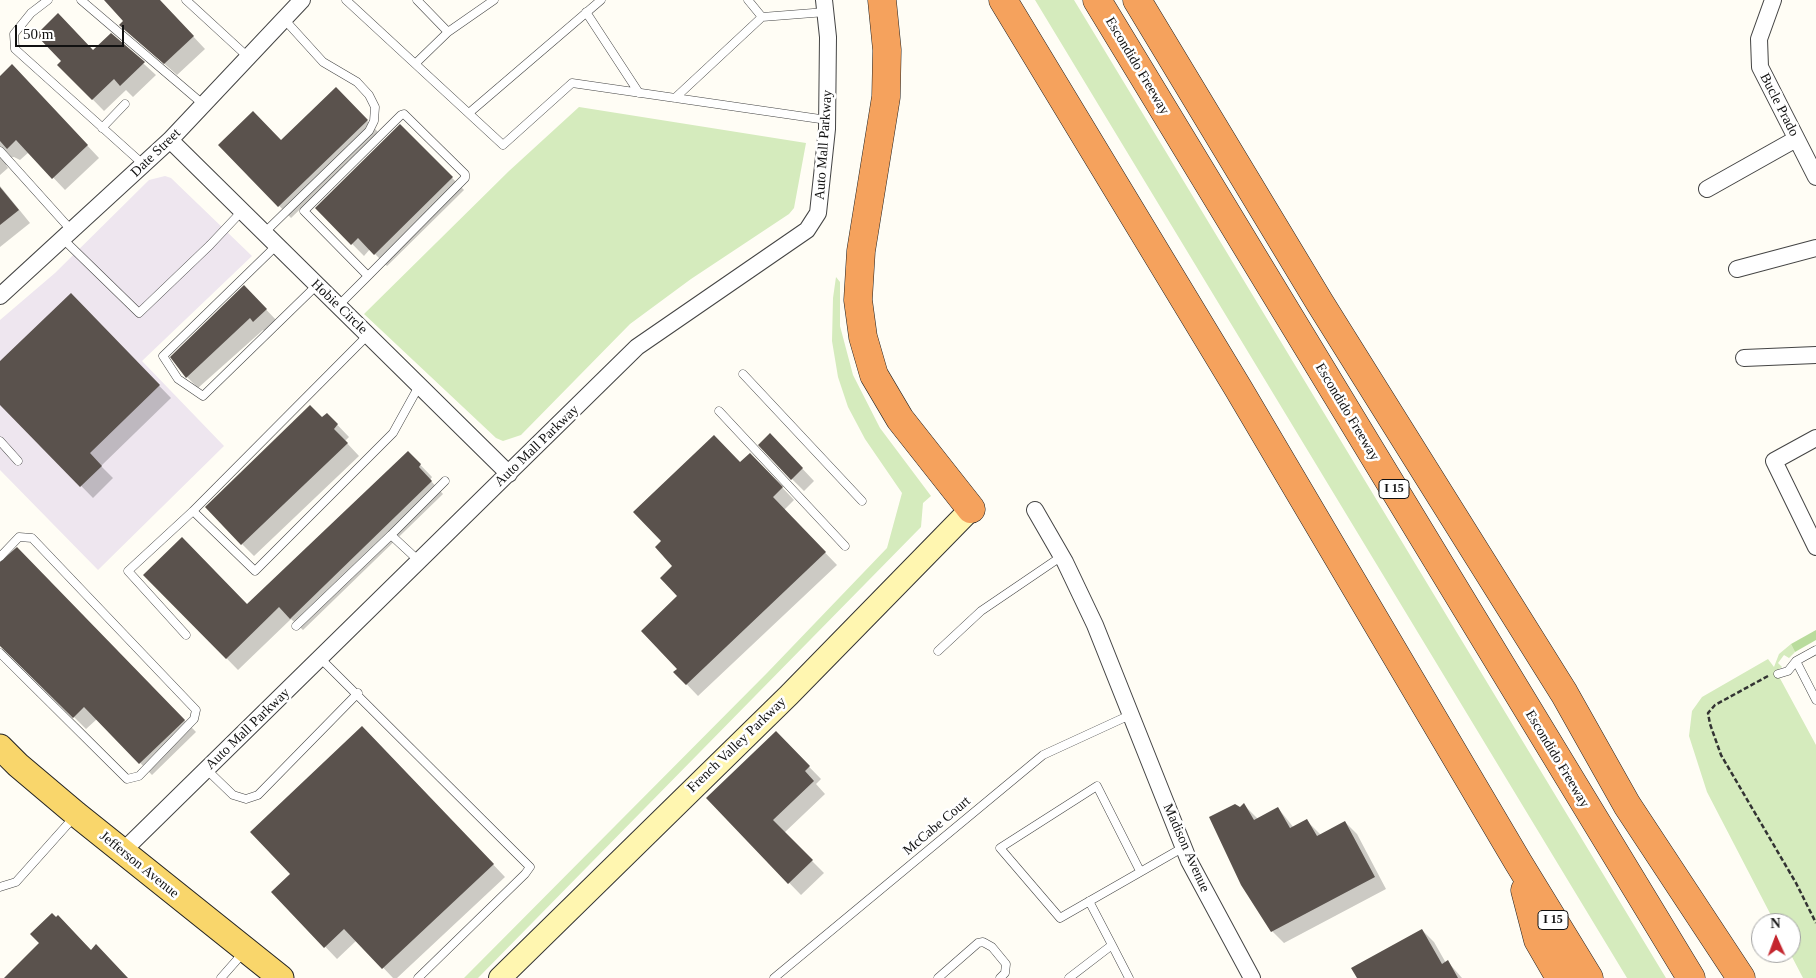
<!DOCTYPE html>
<style>
body{margin:0}
#map{position:relative;width:1816px;height:978px;overflow:hidden;background:#fffdf5;font-family:"Times New Roman",serif}
canvas{display:block}
.north{position:absolute;left:1751px;top:913px;width:50px;height:50px;box-sizing:border-box;background:#fff;border:1px solid #a0a0a0;border-radius:50%;rotate:358deg;font-size:14px;font-weight:700;line-height:20px;text-align:center;color:#111}
.north::after{content:'';display:block;margin:auto;width:18px;height:22px;background:#c4262e;clip-path:polygon(50% 0,100% 100%,50% 72%,0 100%)}
.scale{position:absolute;left:15px;top:25px;width:109px;height:22px;box-sizing:border-box;border:2px solid #111;border-top:0;padding-left:6px;font-size:15px;line-height:18px;white-space:nowrap;color:#111;-webkit-text-stroke:4px #fff;paint-order:stroke}
</style>
<div id="map">
<canvas width="1816" height="978"></canvas>
<div class="north">N</div>
<div class="scale">50 m</div>
</div>
<script>
const g = document.querySelector('canvas').getContext('2d');
g.lineJoin = 'round';
function fillPath(path, color) { g.fillStyle = color; g.fill(path, 'evenodd'); }
const poly = rows => new Path2D(rows.map(r => 'M' + r).join(''));
function stroke(path, color, width, dash) { g.strokeStyle = color; g.lineWidth = width; g.lineCap = dash ? 'butt' : 'round'; g.setLineDash(dash || []); g.stroke(path); }
function write(font, color, halo, rows, align = 'center') {
  g.font = font + ' "Times New Roman",serif'; g.lineWidth = 5; g.setLineDash([]); g.textBaseline = 'middle'; g.strokeStyle = halo; g.fillStyle = color; for (const [text, x, y, turn = 0] of rows) {
    g.save(); g.translate(x, y); g.rotate((+turn || 0) * Math.PI / 180); g.textAlign = isNaN(turn) ? turn : align; if (halo) g.strokeText(text, 0, 0); g.fillText(text, 0, 0); g.restore();
  }
}
const industrial = poly([
 [165,176,171,178,252,256,142,361,224,446,98,570,0,470,0,320,55,273,149,180]
]);
const green = poly([
 [1035,0,1074,0,1666,978,1627,978],
 [579,107,806,143,794,208,789,214,691,279,630,324,521,435,503,441,496,438,364,314,509,171],
 [836,277,840,282,840,326,853,375,880,428,931,496,923,503,921,527,478,978,464,978,767,673,887,548,902,493,865,439,848,407,838,377,832,341,833,298],
 [1791,644,1795,652,1789,658,1784,655,1778,663,1782,667,1776,671,1816,745,1816,978,1803,978,1790,953,1791,923,1775,923,1707,792,1689,736,1692,711,1702,697,1768,659,1774,667,1779,654]
]);
const forest = poly([
 [1816,630,1816,640,1795,652,1791,644]
]);
const shadow = poly([
 [106,0,159,0,205,49,177,75,121,25,125,21],
 [111,34,156,75,133,97,126,90,104,111,59,65,63,61,94,51],
 [22,76,99,158,65,190,29,152,20,160,14,157,8,158,6,165,8,168,0,175,0,78],
 [336,89,379,133,291,218,220,145,281,141],
 [400,125,464,190,387,266,370,249,364,256,317,208],
 [0,186,30,223,0,247],
 [71,295,171,398,101,466,113,478,93,498,0,403,0,363],
 [256,299,278,322,266,333,263,330,198,388,186,376],
 [327,414,349,437,345,441,359,456,254,556,242,544],
 [782,447,814,481,804,491,792,479],
 [408,452,432,477,430,480,443,494,303,630,291,619,238,670,145,575,247,606],
 [740,464,762,466,794,500,784,510,837,565,698,696,675,672,678,669,679,596,674,566],
 [17,549,196,732,152,775,97,719,86,729,0,643,0,565],
 [776,733,821,779,816,784,825,794,784,833,824,873,801,895,707,798],
 [374,739,505,877,397,978,393,978,357,940,337,959,273,892,292,874],
 [1244,805,1258,819,1278,808,1294,828,1307,821,1321,835,1345,822,1357,834,1386,889,1284,943,1272,931,1242,884,1240,809],
 [1422,930,1434,942,1446,963,1448,962,1462,978,1358,978]
]);
const building = poly([
 [104,0,160,0,194,36,164,64,119,25,123,21],
 [58,13,93,50,111,33,145,62,120,86,114,79,92,100,57,65,61,61,36,35],
 [12,64,88,145,52,179,16,140,7,149,0,141,0,76],
 [336,87,368,120,278,207,218,145,253,111,281,140],
 [400,124,453,177,374,255,358,238,351,245,315,208],
 [0,187,19,210,0,225],
 [244,285,267,309,253,322,250,318,186,378,170,357],
 [71,293,160,385,90,453,102,466,80,487,0,405,0,361],
 [310,405,322,417,327,413,338,424,334,429,348,443,241,545,205,507],
 [770,433,803,468,791,480,758,445],
 [714,435,740,462,750,453,783,487,773,497,826,552,686,685,673,672,677,669,641,631,677,596,660,578,672,566,655,547,661,541,633,512],
 [408,451,421,464,419,467,432,481,290,619,279,607,226,659,143,575,182,537,247,604],
 [17,547,185,720,139,764,84,707,73,718,0,646,0,562],
 [362,726,494,864,382,969,344,929,324,948,271,892,290,874,250,832],
 [776,731,810,766,805,771,814,781,773,820,813,860,788,884,706,798],
 [1244,803,1254,820,1278,807,1290,828,1307,819,1317,836,1345,821,1375,877,1271,932,1241,885,1209,817,1235,804,1240,807],
 [52,913,56,917,58,915,91,950,96,944,128,978,4,978,39,943,30,934],
 [1422,929,1442,964,1448,960,1458,978,1357,978,1351,968]
]);
const path = poly([
 [1768,676,1715,705,1708,713,1710,724,1721,755,1796,883,1816,923]
]);
const service = poly([
 [48,0,31,13,14,34,15,49,144,165],
 [81,0,204,105],
 [186,0,248,57],
 [346,0,503,145,572,83,827,120],
 [417,0,448,32],
 [748,0,762,17,826,12],
 [586,12,639,93],
 [416,63,448,32,494,0],
 [675,98,762,17],
 [469,113,601,0],
 [102,128,125,104],
 [0,151,72,231],
 [264,233,369,131,374,121,375,107,369,95,357,82,323,62,284,19],
 [64,240,139,313,210,245,242,211],
 [277,245,163,356,178,379,203,396,317,285],
 [338,306,368,276,465,178,465,174,404,114,401,115,304,211,368,276],
 [368,335,193,511,255,571,393,433,419,386],
 [743,374,862,501],
 [719,411,845,546],
 [0,441,18,461],
 [0,557,19,537,32,538,196,710,194,719,139,776,127,779,0,653],
 [419,561,391,535,445,481],
 [296,626,391,535],
 [186,635,128,571,193,511],
 [938,651,981,611,1062,556],
 [320,658,530,867,525,874,418,978],
 [1796,661,1816,700],
 [1778,674,1788,671,1796,661,1816,650],
 [206,769,233,795,246,799,258,795,358,693],
 [1140,871,1097,786,1000,848,1060,918,1184,847],
 [0,887,16,882,75,816],
 [1112,945,1129,978],
 [221,978,243,953],
 [774,978,1043,755,1130,715],
 [938,978,978,943,983,942,992,947,1006,964,1005,973,1000,978],
 [1069,978,1112,945,1089,901]
]);
const minor = poly([
 [1773,0,1759,39,1760,67,1816,177],
 [170,140,509,474],
 [1707,189,1796,139],
 [1737,269,1816,248],
 [0,296,170,140,302,0],
 [1744,358,1816,355],
 [1816,438,1774,461,1816,547],
 [1035,510,1065,562,1095,625,1189,861,1252,978],
 [122,852,637,347,807,230,818,213,827,129,828,37,824,0]
]);
const secondary = poly([
 [500,978,789,695,971,509]
]);
const primary = poly([
 [0,747,18,765,76,814,281,978]
]);
const motorway = poly([
 [882,0,887,50,886,97,861,251,858,300,863,337,874,375,900,419,971,509],
 [1003,0,1238,388,1518,862,1589,978],
 [1097,0,1691,978],
 [1137,0,1320,303,1564,693,1627,805,1741,978],
 [1525,890,1538,940,1560,978]
]);
const shields = [
 [1394,489,30],
 [1553,920,30]
];
const shieldNames = [
 ["I 15",1394,489],
 ["I 15",1553,920]
];
const streetNames = [
 ["Escondido Freeway",1137,66,59],
 ["Bucle Prado",1779,105,63],
 ["Auto Mall Parkway",824,145,-86],
 ["Date Street",156,153,-44],
 ["Hobie Circle",339,307,44],
 ["Escondido Freeway",1347,412,59],
 ["Auto Mall Parkway",537,446,-44],
 ["Auto Mall Parkway",248,729,-44],
 ["French Valley Parkway",737,745,-44],
 ["Escondido Freeway",1557,759,59],
 ["McCabe Court",937,826,-40],
 ["Madison Avenue",1186,848,66],
 ["Jefferson Avenue",139,865,39]
];
fillPath(industrial, '#eee6ef');
fillPath(green, '#d5ebbd');
fillPath(forest, '#b9dc9c');
fillPath(shadow, '#0003');
fillPath(building, '#5a524d');
stroke(service, '#444', 9);
stroke(minor, '#444', 18);
stroke(secondary, '#333', 24);
stroke(primary, '#222', 27);
stroke(motorway, '#222', 29);
stroke(path, '#333', 2.5, [5, 2.5]);
stroke(service, '#fff', 8);
stroke(minor, '#fff', 16);
stroke(secondary, '#fff6b0', 22);
stroke(primary, '#f9d66b', 25);
stroke(motorway, '#f5a25d', 28);
for (const [x, y, w] of shields) { const box = new Path2D(); box.roundRect(x - w / 2, y - 9.5, w, 19, 4); g.fillStyle = '#fff'; g.fill(box); stroke(box, '#111', 1); }
write('bold 12px', '#111', null, shieldNames);
write('14px', '#111', '#fff', streetNames);
</script>
